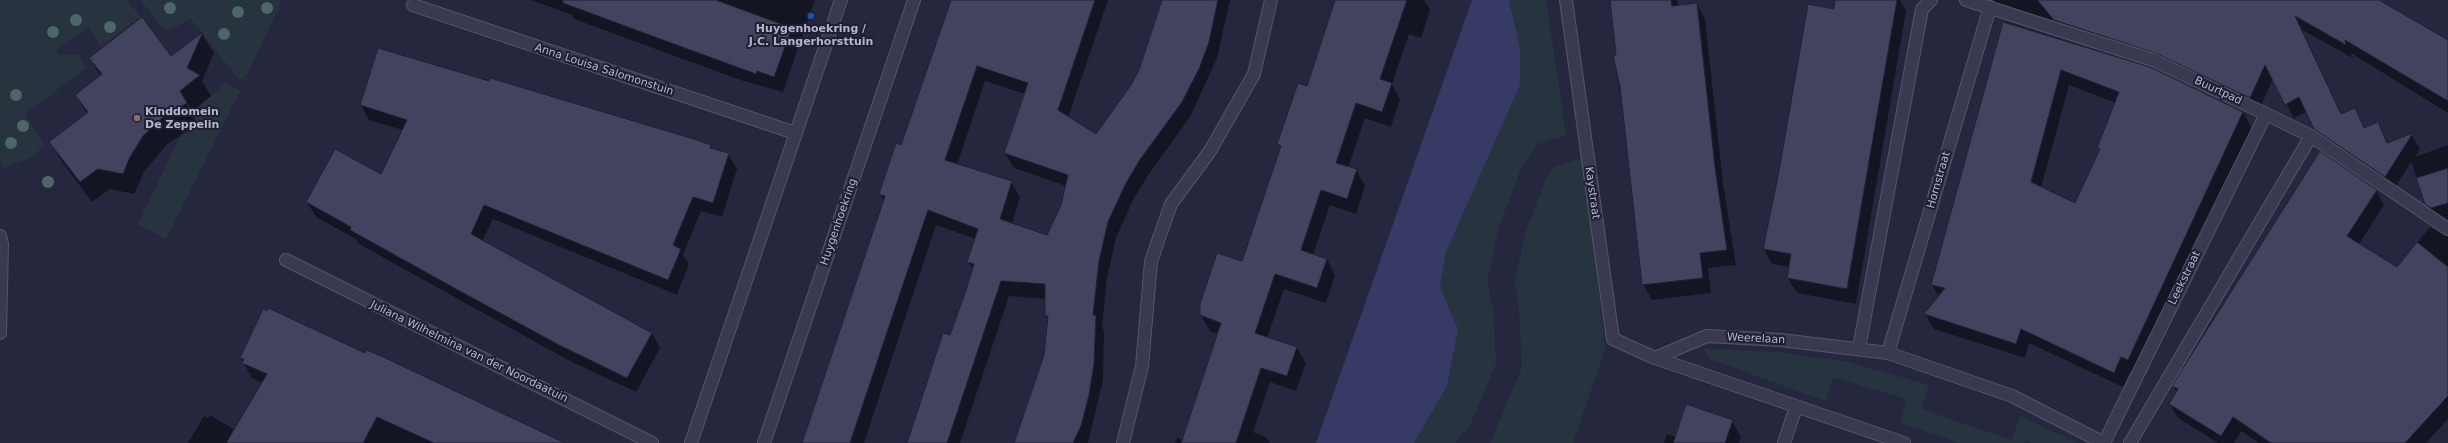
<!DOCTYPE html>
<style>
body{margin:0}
canvas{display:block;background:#25273f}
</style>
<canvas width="2448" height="443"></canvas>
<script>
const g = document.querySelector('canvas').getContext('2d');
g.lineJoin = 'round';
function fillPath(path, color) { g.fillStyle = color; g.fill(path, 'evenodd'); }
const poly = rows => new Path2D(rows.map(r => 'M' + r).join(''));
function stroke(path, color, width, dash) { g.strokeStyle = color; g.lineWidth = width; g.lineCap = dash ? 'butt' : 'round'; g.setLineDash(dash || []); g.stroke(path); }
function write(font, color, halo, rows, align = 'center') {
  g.font = font + ' "DejaVu Sans",sans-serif'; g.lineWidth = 4; g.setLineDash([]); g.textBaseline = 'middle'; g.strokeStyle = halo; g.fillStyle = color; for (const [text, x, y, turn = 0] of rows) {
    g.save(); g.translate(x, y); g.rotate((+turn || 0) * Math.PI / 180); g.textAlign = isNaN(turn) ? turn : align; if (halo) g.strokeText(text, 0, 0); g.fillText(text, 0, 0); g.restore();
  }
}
const green = poly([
 [0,0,127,0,140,17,101,46,89,27,58,48,57,54,79,55,86,68,25,114,44,145,31,158,2,168,0,159],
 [141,0,282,0,248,73,242,80,237,77,190,18,171,30,160,26],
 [1509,0,1546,0,1566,135,1538,144,1522,166,1499,226,1487,281,1493,310,1496,364,1470,425,1455,443,1414,443,1447,386,1458,329,1440,287,1446,252,1520,85,1520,48],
 [226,82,240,91,166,239,138,224,180,137,196,111],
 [1584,158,1605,349,1573,443,1490,443,1522,368,1519,307,1515,282,1525,234,1546,179,1555,167],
 [1703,349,1776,352,1848,362,1929,385,1921,409,2012,440,2020,416,2078,443,2033,443,2025,440,2024,443,1959,443,1900,423,1907,399,1833,377,1826,401,1710,359]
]);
const water = poly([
 [1472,0,1509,0,1520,48,1520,85,1446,252,1440,287,1458,329,1447,386,1414,443,1316,443]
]);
const shadow = poly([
 [531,0,815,0,783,92,740,80,574,19,572,15],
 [951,0,1108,0,1068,118,1096,136,1132,85,1140,71,1163,0,1230,0,1217,58,1190,117,1147,177,1133,200,1116,238,1107,277,1102,327,1104,331,1103,380,1088,443,1015,443,1044,355,1049,321,1046,316,1046,299,1009,296,960,443,908,443,951,336,973,270,968,262,976,239,936,225,864,443,803,443,884,201,880,194,902,146],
 [985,81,1025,94,1005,153,1014,168,1066,186,1062,205,1048,236,1012,224,1020,197,1011,182,957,165],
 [1337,0,1424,0,1430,10,1421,38,1409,34,1392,84,1400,99,1391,127,1365,118,1348,168,1356,170,1365,186,1356,214,1330,205,1313,255,1327,259,1335,275,1326,303,1284,289,1267,338,1297,348,1306,363,1296,391,1270,382,1253,432,1266,437,1270,443,1175,443,1177,438,1183,440,1219,334,1210,331,1201,315,1243,262,1281,148,1279,144,1308,87],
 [1610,0,1677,0,1678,6,1697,4,1705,19,1723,183,1736,265,1708,268,1711,293,1652,300,1643,284,1624,121,1614,56,1617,56],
 [1836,0,1900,0,1906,11,1856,304,1797,293,1788,278,1790,267,1772,264,1764,249],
 [1993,0,2374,0,2448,41,2448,113,2351,53,2353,58,2302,30,2342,115,2355,109,2365,129,2378,124,2388,143,2412,135,2420,149,2415,157,2448,145,2448,228,2434,219,2426,204,2411,162,2393,191,2324,144,2307,112,2294,118,2273,79,2258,112,2165,67,2005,16],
 [2004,21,2150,68,2243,112,2252,128,2136,375,2130,372,2123,387,2029,343,2025,358,1934,329,1925,314,1939,297,1932,285],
 [2069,85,2116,103,2099,148,2100,151,2076,205,2041,188],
 [202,34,214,53,202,81,211,96,192,111,178,86,176,87,198,124,167,144,144,172,134,194,110,189,92,202,62,162,50,142,87,114,77,96,101,77,90,58,171,57],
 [361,105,710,146,713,150,728,154,737,169,722,217,701,211,683,255,689,264,677,295,493,219,482,241,652,333,660,348,636,392,568,360,359,244,356,239,316,217,307,202,381,176,403,130,369,120],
 [2376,190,2384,205,2359,244,2397,268,2430,227,2448,237,2448,419,2426,443,2259,443,2241,431,2234,443,2218,443,2178,418,2170,404,2177,392,2173,386],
 [366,354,564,443,188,443,204,416,208,418,210,415,235,430,263,383,252,378,241,358],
 [1732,421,1741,437,1739,443,1664,443,1667,434,1676,437]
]);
const building = poly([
 [563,0,716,0,792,28,774,77,757,71,756,74,663,40,563,3,563,0],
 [951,0,1095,0,1058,110,1096,134,1131,85,1139,70,1162,0,1218,0,1209,42,1199,69,1182,102,1139,161,1125,185,1108,222,1099,261,1093,315,1096,315,1094,364,1089,395,1081,426,1073,443,1014,443,1044,355,1048,316,1045,316,1045,284,1001,281,947,443,907,443,943,333,950,335,965,293,974,264,967,262,978,229,928,210,850,443,802,443,885,196,879,194,896,143,901,145,951,0],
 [977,66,1028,83,1004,153,1068,175,1061,205,1047,235,1000,219,1012,181,945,160,977,66],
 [1335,0,1407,0,1380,79,1392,83,1382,112,1356,103,1336,163,1357,169,1347,199,1321,190,1301,250,1327,259,1317,288,1275,274,1255,333,1297,347,1287,376,1261,368,1236,443,1181,443,1221,323,1200,315,1200,304,1217,253,1242,261,1281,146,1277,144,1298,83,1307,86,1335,0],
 [1610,0,1671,0,1672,6,1697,3,1715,167,1727,250,1700,253,1703,278,1642,285,1620,87,1613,55,1616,55,1610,0],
 [1835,0,1897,0,1847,289,1787,278,1791,254,1763,249,1779,171,1808,4,1834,9,1835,0],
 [2037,0,2379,0,2448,40,2448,101,2345,40,2346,45,2295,16,2341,114,2355,108,2364,128,2378,122,2387,143,2413,133,2385,177,2314,129,2299,97,2285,105,2265,65,2250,98,2155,53,2054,20,2037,0],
 [142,17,171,56,203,32,187,68,200,75,180,91,187,103,161,119,143,136,130,157,123,174,98,169,80,182,49,142,88,112,75,95,102,74,89,58,142,17],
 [2003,22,2150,67,2243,112,2128,360,2121,357,2114,373,2021,329,2016,344,1924,314,1945,288,1931,285,2003,22],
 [2061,70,2119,92,2097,148,2100,149,2075,203,2031,182,2061,70],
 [378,48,489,81,490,78,697,140,711,145,710,148,729,153,713,203,693,197,673,245,681,249,668,280,484,205,471,234,652,333,627,378,559,345,456,289,350,230,351,227,306,202,335,149,381,174,407,120,360,105,378,48],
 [2320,151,2377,190,2347,236,2397,267,2417,242,2448,267,2448,396,2405,443,2271,443,2233,417,2221,436,2169,404,2178,389,2172,386,2178,376,2320,151],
 [2448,168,2448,203,2431,208,2425,204,2416,178,2448,168],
 [268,308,365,353,366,350,381,356,565,443,434,443,377,417,363,443,226,443,267,374,242,363,244,359,240,358,263,309,267,311,268,308],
 [1686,404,1733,420,1725,443,1673,443,1686,404]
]);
const minor = poly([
 [1566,0,1613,339,1655,358,1904,443],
 [1966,0,2153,60,2266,114,2311,136,2448,229],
 [413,5,795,133],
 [0,236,2,244,0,333],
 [286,260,652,443],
 [1859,348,1922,9,1931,0],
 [1888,353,1990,7],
 [1655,358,1707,336,1781,340,1888,353,2012,396,2104,443],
 [691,443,841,0],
 [764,443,914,0],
 [1123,443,1142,366,1151,262,1159,238,1171,204,1210,151,1254,74,1271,0],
 [1784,443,1796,407],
 [2104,443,2266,114],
 [2130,443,2311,136]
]);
const trees = [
 [170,8],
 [267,8],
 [238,12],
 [76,20],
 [110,27],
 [53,32],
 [224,34],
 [16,95],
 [23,126],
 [11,143],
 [48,182]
];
const markers = [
 [811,16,4,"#1a4fb4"],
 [137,118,4,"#8d6e63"]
];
const poiNames = [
 ["Huygenhoekring /",811,29],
 ["J.C. Langerhorsttuin",811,42],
 ["Kinddomein",145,112,"left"],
 ["De Zeppelin",145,125,"left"]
];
const streetNames = [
 ["Anna Louisa Salomonstuin",604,70,18],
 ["Buurtpad",2218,91,25],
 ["Hornstraat",1939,180,-74],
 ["Kaystraat",1592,193,82],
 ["Huygenhoekring",839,222,-71],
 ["Leekstraat",2185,278,-64],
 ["Weerelaan",1756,339,3],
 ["Juliana Wilhelmina van der Noordaatuin",469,352,26]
];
fillPath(green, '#273440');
fillPath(water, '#373a64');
fillPath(shadow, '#0007');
fillPath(building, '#41435f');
stroke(building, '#202136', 1);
stroke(minor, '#54556a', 14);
stroke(minor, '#393a4f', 12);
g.fillStyle = '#4d6667';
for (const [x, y] of trees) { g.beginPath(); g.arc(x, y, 6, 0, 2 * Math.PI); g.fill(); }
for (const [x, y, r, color] of markers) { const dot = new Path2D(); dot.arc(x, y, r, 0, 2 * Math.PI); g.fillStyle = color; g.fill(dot); stroke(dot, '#1e1f34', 1.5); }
write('bold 11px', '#b5b6ca', '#1e1f34', poiNames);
write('11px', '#b5b6ca', '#1e1f34', streetNames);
</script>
